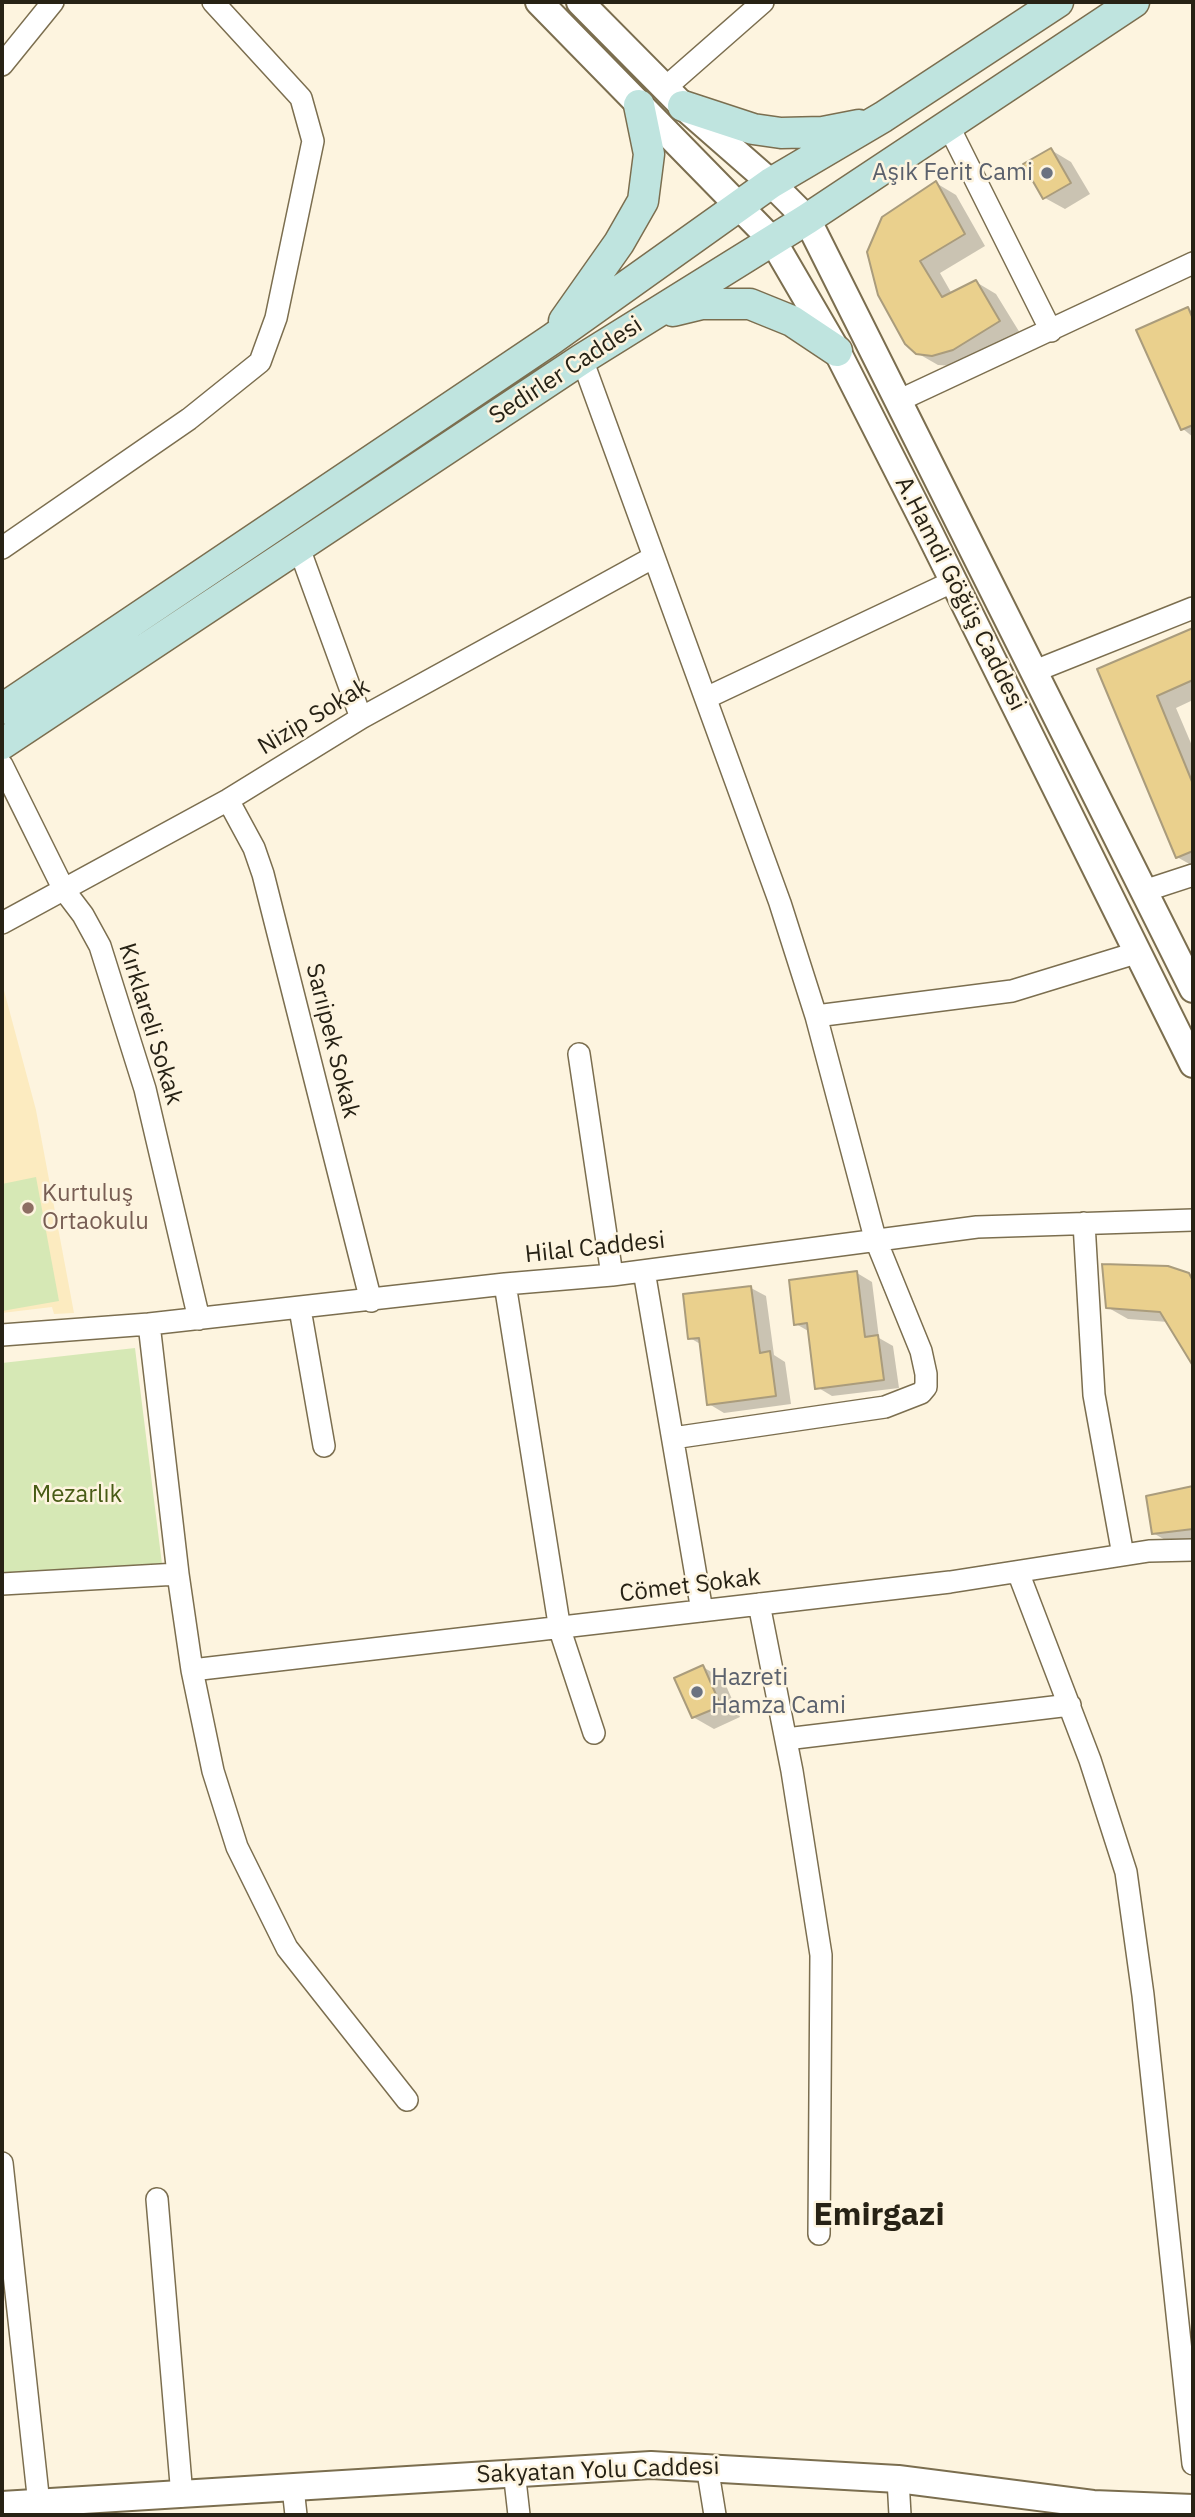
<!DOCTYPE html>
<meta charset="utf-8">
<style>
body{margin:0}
#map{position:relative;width:1195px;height:2517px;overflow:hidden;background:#fdf4df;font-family:"IBM Plex Sans",sans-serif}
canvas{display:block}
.frame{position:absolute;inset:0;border:4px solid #272215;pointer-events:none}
</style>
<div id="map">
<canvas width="1195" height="2517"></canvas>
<div class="frame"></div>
</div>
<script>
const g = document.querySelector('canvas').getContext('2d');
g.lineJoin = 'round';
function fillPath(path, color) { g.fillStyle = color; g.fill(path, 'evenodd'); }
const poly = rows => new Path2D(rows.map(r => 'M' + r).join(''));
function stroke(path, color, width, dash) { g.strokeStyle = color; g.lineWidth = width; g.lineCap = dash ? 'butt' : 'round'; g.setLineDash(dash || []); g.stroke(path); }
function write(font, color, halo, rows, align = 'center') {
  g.font = font + ' "IBM Plex Sans",sans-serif'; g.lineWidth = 5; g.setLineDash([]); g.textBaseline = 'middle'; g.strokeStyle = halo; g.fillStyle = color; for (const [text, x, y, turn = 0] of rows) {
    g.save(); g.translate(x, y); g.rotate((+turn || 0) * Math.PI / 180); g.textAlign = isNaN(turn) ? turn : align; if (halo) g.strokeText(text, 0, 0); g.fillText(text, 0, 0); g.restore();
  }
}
const built = poly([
 [2,983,36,1110,74,1313,54,1314,52,1307,2,1313]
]);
const green = poly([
 [36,1177,59,1301,2,1311,2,1184],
 [135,1348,162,1564,2,1575,2,1363]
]);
const shadow = poly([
 [1051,150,1071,162,1090,194,1065,209,1045,198],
 [936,183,956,195,985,246,940,273,952,294,976,282,996,294,1020,333,954,366,938,365,917,353,879,294],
 [1188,309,1193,312,1193,437,1183,429],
 [1193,630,1193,700,1176,708,1193,748,1193,866,1177,857,1100,670],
 [857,1273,872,1282,879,1338,893,1346,899,1388,832,1396,817,1387,810,1332,796,1324],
 [1188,1274,1193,1277,1193,1361,1168,1322,1128,1319,1107,1307],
 [751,1288,766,1296,774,1355,785,1362,791,1404,724,1413,709,1404,702,1345,690,1338],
 [1193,1488,1193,1543,1174,1545,1153,1533,1148,1498],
 [703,1667,723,1679,740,1717,714,1729,693,1717]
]);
const building = poly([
 [1051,148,1071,183,1043,199,1023,164,1051,148],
 [936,181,965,234,920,261,942,297,976,280,1000,321,953,350,932,356,916,354,905,344,878,295,867,252,882,217,936,181],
 [1188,307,1193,319,1193,425,1181,430,1136,330,1188,307],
 [1193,628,1193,680,1157,696,1193,784,1193,851,1176,858,1097,669,1193,628],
 [1102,1264,1168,1266,1189,1273,1193,1281,1193,1366,1160,1312,1106,1308,1102,1264],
 [857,1271,865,1337,878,1335,884,1380,815,1389,807,1323,794,1325,789,1280,857,1271],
 [751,1286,760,1353,770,1351,776,1396,707,1405,699,1338,688,1339,683,1294,751,1286],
 [1193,1486,1193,1529,1152,1534,1146,1496,1193,1486],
 [703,1665,721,1706,692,1718,674,1678,703,1665]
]);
const minor = poly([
 [2,65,53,2],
 [665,88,763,2],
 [949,127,1051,331],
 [582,359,780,903,816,1016,875,1238,921,1351,926,1374,926,1387,921,1393,885,1407,673,1438],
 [900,400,1193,263],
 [2,548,189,419,260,362,276,318,313,141,301,98,213,2],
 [299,548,361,718],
 [1035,671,1193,608],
 [706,698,954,581],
 [2,765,64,890,83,915,100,946,145,1089,199,1319],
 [228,800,254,848,263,874,371,1301],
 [1144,891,1193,875],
 [2,923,228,800,361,718,654,557],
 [816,1016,1012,991,1139,952],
 [579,1054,612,1275],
 [1084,1223,1094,1395,1123,1555],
 [644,1271,702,1611],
 [505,1284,560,1630,594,1733],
 [300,1309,324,1446],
 [149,1324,178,1574],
 [2,1335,149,1324,505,1284,612,1275,977,1227,1193,1220],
 [1018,1572,1090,1760,1126,1872,1143,1995,1193,2464],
 [2,1584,178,1574,192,1670,213,1771,237,1847,287,1948,407,2100],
 [759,1604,792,1771,821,1955,819,2234],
 [192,1670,950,1582,1149,1551,1193,1550],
 [786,1739,1070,1705],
 [2,2163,39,2504],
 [157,2199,182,2496],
 [707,2466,715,2515],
 [514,2471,519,2515],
 [898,2479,900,2515],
 [293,2488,296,2515]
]);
const tertiary = poly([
 [539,2,773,241,837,351,928,530,1193,1064],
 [580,2,683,106,771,183,807,219,1193,989],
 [2,2505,651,2465,898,2479,1093,2504,1193,2508]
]);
const secondary = poly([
 [683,106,753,129,781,133,823,132,859,125],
 [673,311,702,304,750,304,792,321,837,351],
 [564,321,619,243,643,201,649,154,639,105],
 [2,709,552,339,771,183,883,117,1058,2],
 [2,744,582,359,807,219,1134,2]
]);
const markers = [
 [1047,173,7,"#6b7280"],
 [28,1208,7,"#8d6e63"],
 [697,1692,7,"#6b7280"]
];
const worshipNames = [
 ["Aşık Ferit Cami",1033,173],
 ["Hazreti",711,1678,"left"],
 ["Hamza Cami",711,1706,"left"]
];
const streetNames = [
 ["Sedirler Caddesi",566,371,-33],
 ["A.Hamdi Göğüş Caddesi",960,594,63],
 ["Nizip Sokak",314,717,-31],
 ["Kırklareli Sokak",150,1024,73],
 ["Sarıipek Sokak",332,1041,76],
 ["Hilal Caddesi",595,1248,-6],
 ["Cömet Sokak",690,1586,-7],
 ["Sakyatan Yolu Caddesi",598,2471,-2]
];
const educationNames = [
 ["Kurtuluş",42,1194],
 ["Ortaokulu",42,1222]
];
const parkNames = [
 ["Mezarlık",77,1495]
];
const districtNames = [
 ["Emirgazi",879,2216]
];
fillPath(built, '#fcebc0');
fillPath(green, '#d6e8b5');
fillPath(shadow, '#0003');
fillPath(building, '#ead08d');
stroke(building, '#aa9c7c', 2);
stroke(minor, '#7b6e4f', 24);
stroke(tertiary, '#7b6e4f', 30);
stroke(secondary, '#7b6e4f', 33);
stroke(minor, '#fff', 21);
stroke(tertiary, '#fff', 26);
stroke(secondary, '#bfe4df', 30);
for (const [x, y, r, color] of markers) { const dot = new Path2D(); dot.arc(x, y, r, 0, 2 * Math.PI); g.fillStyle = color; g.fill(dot); stroke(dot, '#fdf4df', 2.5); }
write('24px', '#5b616d', '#fdf4df', worshipNames, 'right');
write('24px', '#272215', '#fdf4df', streetNames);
write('24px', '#785e54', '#fdf4df', educationNames, 'left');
write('24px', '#485b15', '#fdf4df', parkNames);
write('bold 32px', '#272215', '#fdf4df', districtNames);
</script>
